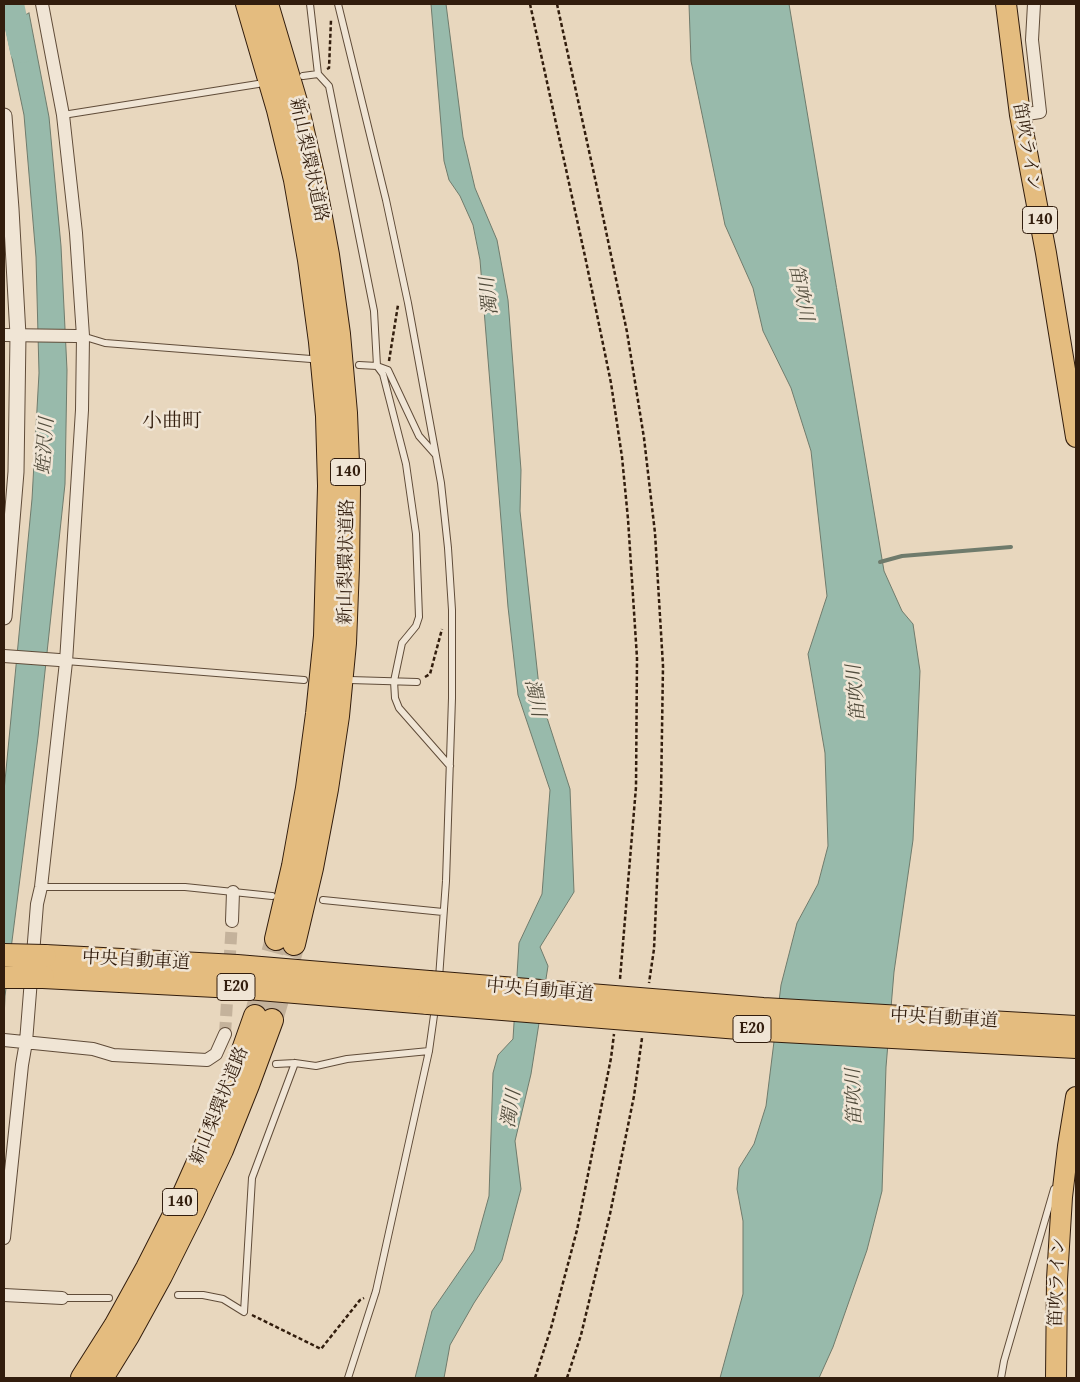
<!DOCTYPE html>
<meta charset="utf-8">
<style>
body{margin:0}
#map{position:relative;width:1080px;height:1382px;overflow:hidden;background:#e8d7be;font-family:"Gentium Book Plus",serif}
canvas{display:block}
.frame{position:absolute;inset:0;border:5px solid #321d0d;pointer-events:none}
</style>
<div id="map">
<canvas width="1080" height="1382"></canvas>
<div class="frame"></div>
</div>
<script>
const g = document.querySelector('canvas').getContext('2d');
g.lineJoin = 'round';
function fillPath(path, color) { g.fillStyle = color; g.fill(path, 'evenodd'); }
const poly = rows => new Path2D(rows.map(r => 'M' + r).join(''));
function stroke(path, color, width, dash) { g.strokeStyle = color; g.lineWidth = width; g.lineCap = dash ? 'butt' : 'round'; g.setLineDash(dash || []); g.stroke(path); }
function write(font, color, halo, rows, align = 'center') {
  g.font = font + ' "Gentium Book Plus","Noto Serif JP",serif'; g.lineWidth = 5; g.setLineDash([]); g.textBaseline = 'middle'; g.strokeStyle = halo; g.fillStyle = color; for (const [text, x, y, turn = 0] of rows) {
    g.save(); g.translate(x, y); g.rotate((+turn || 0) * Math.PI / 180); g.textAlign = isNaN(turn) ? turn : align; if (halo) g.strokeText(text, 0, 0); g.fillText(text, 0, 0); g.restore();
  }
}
const water = poly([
 [431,4,446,4,463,137,475,188,497,240,508,300,521,470,520,511,540,696,570,789,574,892,540,947,548,966,531,1074,515,1141,521,1189,502,1260,474,1303,450,1345,444,1378,415,1378,432,1311,474,1250,489,1196,493,1073,498,1055,513,1039,519,943,542,894,550,790,518,695,508,607,480,260,473,225,460,196,449,180,444,161,431,4],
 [689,4,789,4,884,571,902,611,913,624,920,671,913,840,894,972,886,1067,882,1191,867,1250,833,1347,819,1378,720,1378,743,1294,743,1221,737,1189,739,1168,754,1144,766,1106,781,985,797,923,818,884,828,846,825,753,808,654,827,596,811,451,791,388,763,331,753,288,725,225,691,61,689,4],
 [29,13,49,117,61,246,67,370,65,484,38,737,5,996,4,1020,4,791,32,499,39,373,36,257,24,115,5,25,29,13]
]);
const stream = poly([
 [880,562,902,556,1011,547]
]);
const river = poly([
 [12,4,22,51]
]);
const minorTunnel = poly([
 [225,1034,232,921]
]);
const motorwayTunnel = poly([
 [255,1016,276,939],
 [272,1020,294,944]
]);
const path = poly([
 [530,4,586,261,611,383,622,457,628,519,637,658,636,787,620,979],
 [557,4,596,183,627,332,644,438,655,533,663,666,661,794,654,949,649,983],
 [327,69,329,68,331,20],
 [389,361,398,305],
 [425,677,430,674,442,629],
 [252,1315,321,1349,360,1300,364,1298],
 [535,1378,551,1328,577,1230,611,1058,614,1034],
 [567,1378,581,1335,610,1214,634,1096,642,1038]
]);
const service = poly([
 [310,4,318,74],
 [338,4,386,200,408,303,441,483,448,548,452,610,452,698,446,881,439,978],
 [303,76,318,74,329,86,374,311,377,366,383,374,406,464,416,534,419,617,416,626,402,643,394,681,395,698,399,708,450,766],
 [63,115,258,84],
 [82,336,105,343,311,359],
 [359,365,377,366,388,370,419,436,435,454],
 [66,661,304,680],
 [350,680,417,682],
 [41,887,185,887,272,896],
 [323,900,443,912],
 [276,1064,295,1063,316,1066,347,1059,429,1051],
 [178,1295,203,1295,223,1299,244,1312,252,1178,295,1063],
 [62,1298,109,1298],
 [348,1378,376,1291,429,1051,435,1008],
 [1001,1378,1004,1361,1054,1189]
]);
const minor = poly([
 [1020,115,1040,112,1032,40,1034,4],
 [4,335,76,336],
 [4,656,59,660],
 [232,921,233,892],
 [4,1040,93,1049,113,1055,207,1060,216,1054,225,1034],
 [4,1238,22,1065,26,1042,37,904,41,887,66,662,82,410,83,336,76,233,63,115,42,4],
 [4,1295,62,1298]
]);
const tertiary = poly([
 [4,116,11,209,18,335,16,472,4,617]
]);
const trunk = poly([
 [1006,4,1020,115,1046,253,1076,437],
 [1056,1378,1057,1279,1062,1197,1068,1146,1076,1097]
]);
const motorway = poly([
 [247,4,278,110,295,180,309,260,320,342,327,416,329,486,325,636,317,714,307,788,293,866,276,939],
 [267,4,297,105,314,179,328,255,339,334,346,413,349,488,348,567,345,643,338,716,327,789,312,868,294,944],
 [45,956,237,966,429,982],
 [43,977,235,987,428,1003],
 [82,1378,115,1326,147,1268,177,1209,207,1142,233,1078,255,1016],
 [102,1378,128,1336,161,1276,193,1212,222,1150,248,1085,272,1020]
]);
const motorwayBridge = poly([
 [4,955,45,956],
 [4,977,43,977],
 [429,982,763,1009,1076,1027],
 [428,1003,764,1030,1076,1047]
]);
const shields = [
 [1040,220,35],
 [348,472,35],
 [236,987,38],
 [752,1029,38],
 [180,1202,35]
];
const shieldNames = [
 ["140",1040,220],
 ["140",348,472],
 ["E20",236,987],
 ["E20",752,1029],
 ["140",180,1202]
];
const streetNames = [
 ["笛吹ライン",1026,147,80],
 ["新山梨環状道路",308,160,78],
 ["新山梨環状道路",347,562,-89],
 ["中央自動車道",136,961,3],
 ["中央自動車道",540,991,5],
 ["中央自動車道",944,1019,3],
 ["新山梨環状道路",220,1106,-68],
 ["笛吹ライン",1058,1282,-88]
];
const waterNames = [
 ["笛吹川",800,293,78],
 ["濁川",490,296,-96],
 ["蛭沢川",46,446,-86],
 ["笛吹川",857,693,-95],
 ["濁川",534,698,78],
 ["笛吹川",855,1097,-92],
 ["濁川",512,1109,-81]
];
const quarterNames = [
 ["小曲町",172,422]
];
fillPath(water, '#98baab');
stroke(water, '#6f7b6c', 1);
stroke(stream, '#6f7b6c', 4);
stroke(river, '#98baab', 24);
stroke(minorTunnel, '#c4b29b', 12, [12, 6]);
stroke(motorwayTunnel, '#c4b29b', 22, [22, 11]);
stroke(service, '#604c39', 8);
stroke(minor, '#604c39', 14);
stroke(tertiary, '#604c39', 17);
stroke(trunk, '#321d0d', 22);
stroke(motorway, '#321d0d', 24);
stroke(path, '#321d0d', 2.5, [4, 2.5]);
stroke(service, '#f0e5d5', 6);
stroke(minor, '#f0e5d5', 12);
stroke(tertiary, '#f0e5d5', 15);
stroke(trunk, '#e4bc7f', 20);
stroke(motorway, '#e4bc7f', 22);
stroke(motorwayBridge, '#321d0d', 24, []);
stroke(motorwayBridge, '#e4bc7f', 22);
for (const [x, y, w] of shields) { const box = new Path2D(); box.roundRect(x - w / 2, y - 13.5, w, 27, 4); g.fillStyle = '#f0e5d5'; g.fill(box); stroke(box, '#321d0d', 1); }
write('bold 16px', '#321d0d', null, shieldNames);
write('18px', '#321d0d', '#f0e5d5', streetNames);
write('italic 19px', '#514c3c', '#f0e5d5', waterNames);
write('20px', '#321d0d', '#f0e5d5', quarterNames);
</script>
